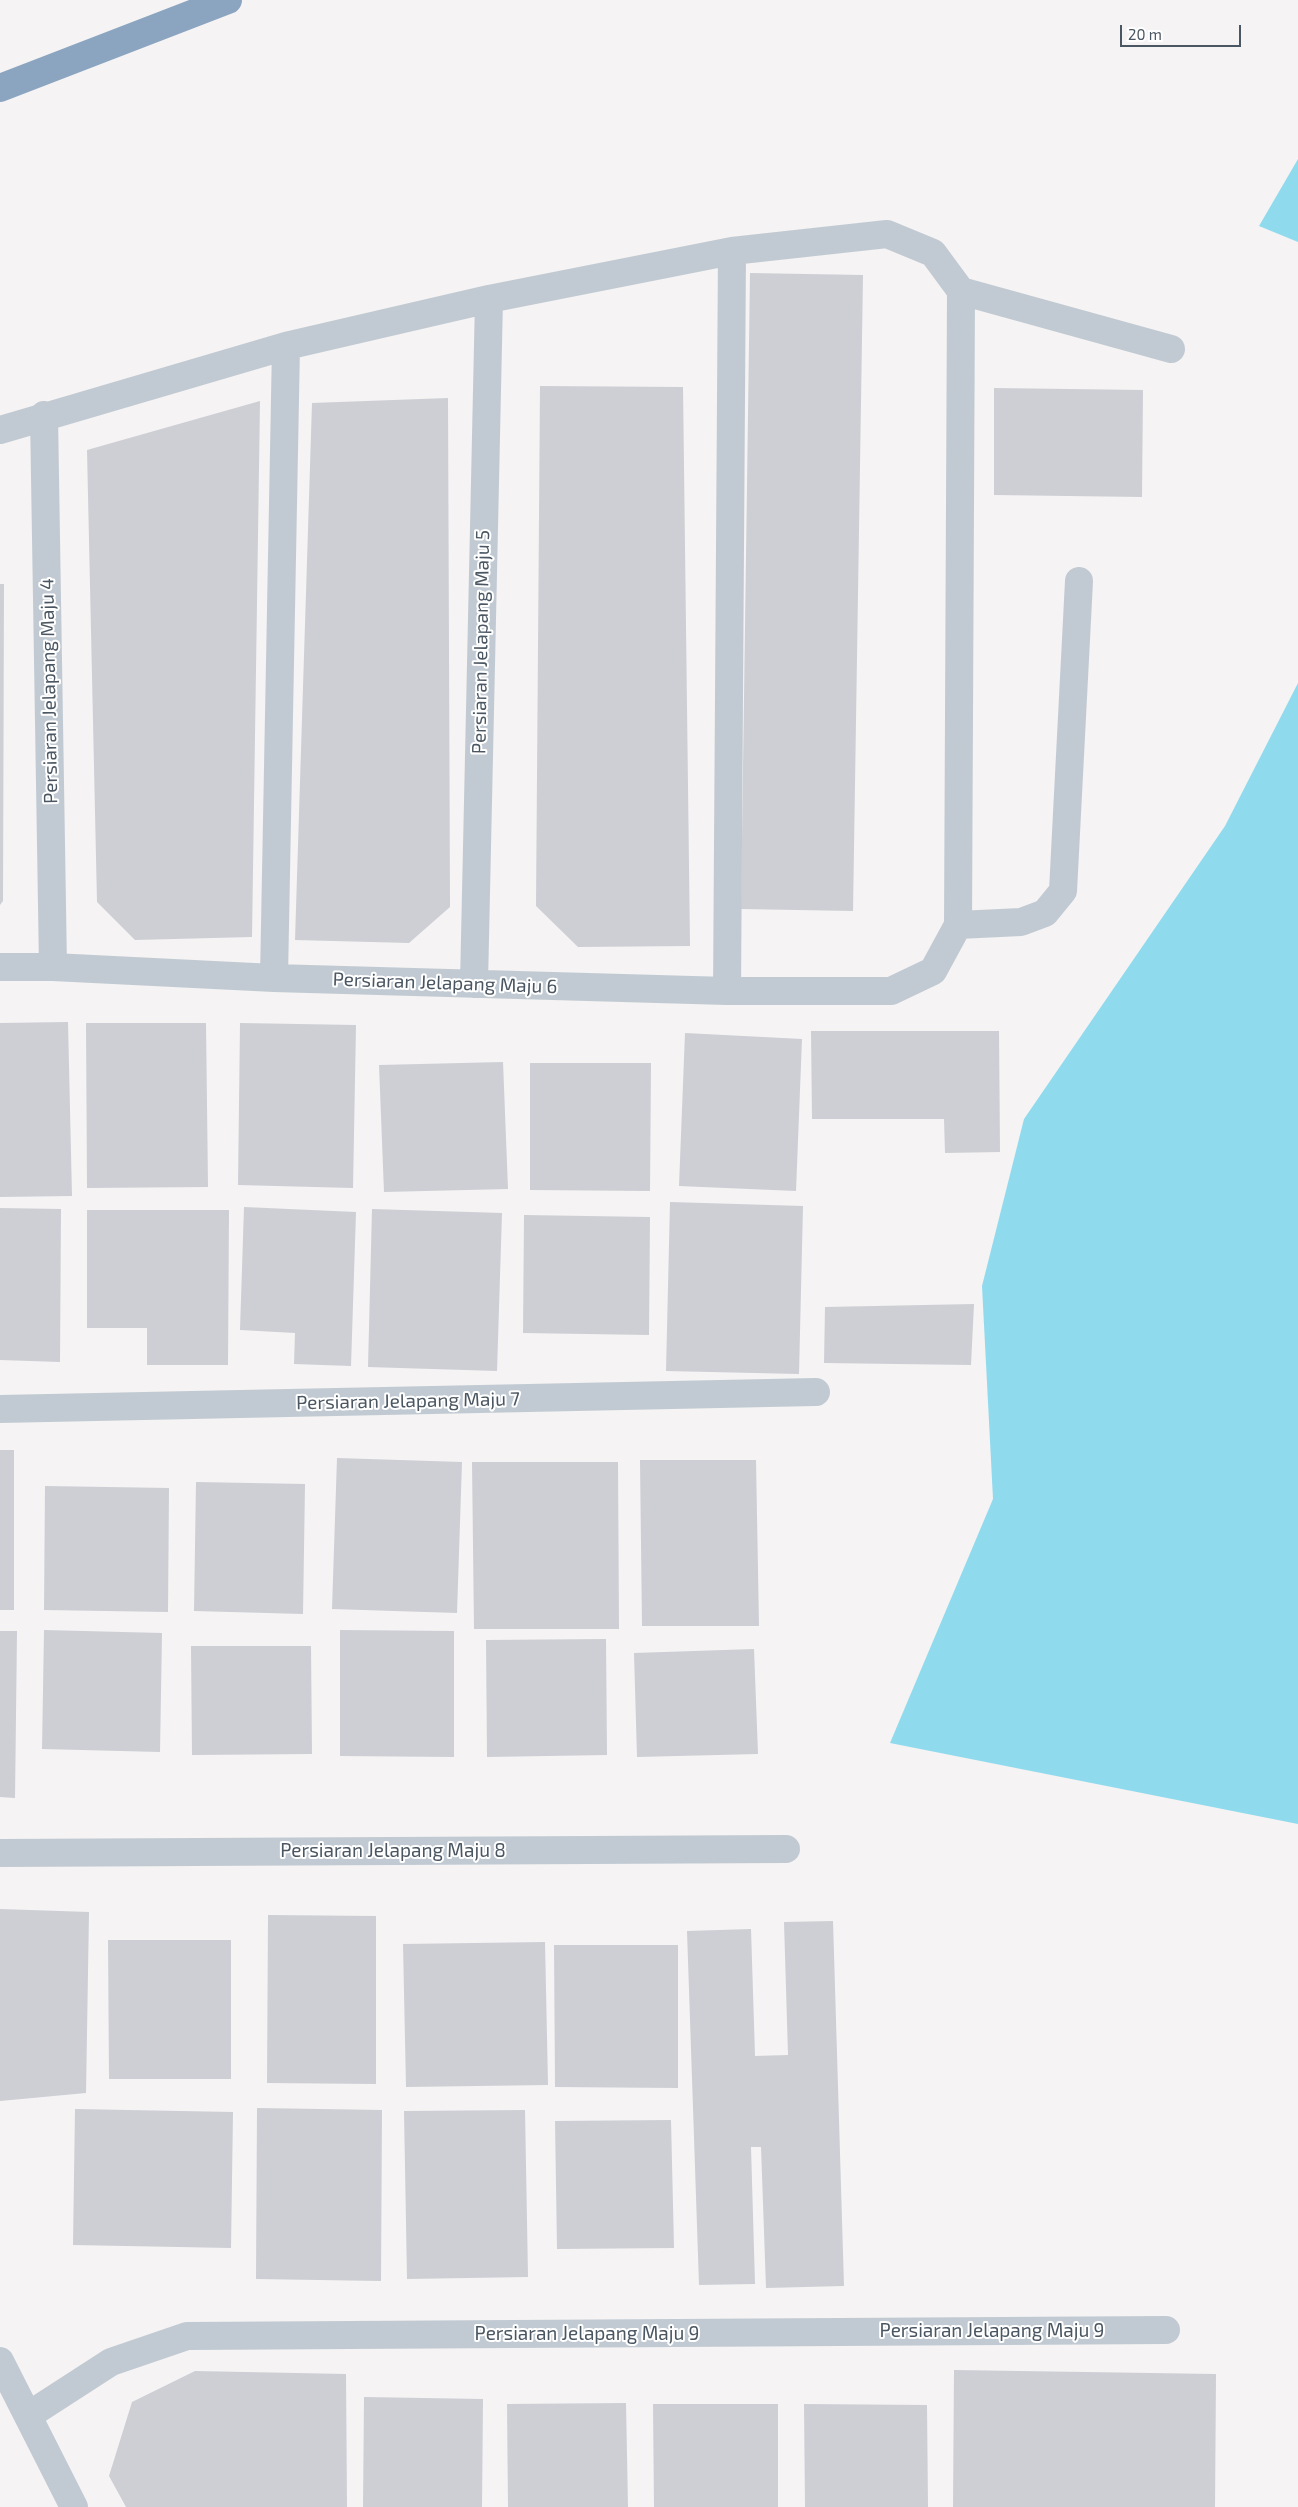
<!DOCTYPE html>
<style>
body{margin:0}
#map{position:relative;width:1298px;height:2507px;overflow:hidden;background:#f5f3f3;font-family:"Exo 2",sans-serif}
canvas{display:block}
.scale{position:absolute;left:1120px;top:25px;width:121px;height:22px;box-sizing:border-box;border:2px solid #4a5661;border-top:0;padding-left:6px;font-size:15px;line-height:18px;white-space:nowrap;color:#4a5661;-webkit-text-stroke:4px #fff;paint-order:stroke}
</style>
<div id="map">
<canvas width="1298" height="2507"></canvas>
<div class="scale">20 m</div>
</div>
<script>
const g = document.querySelector('canvas').getContext('2d');
g.lineJoin = 'round';
function fillPath(path, color) { g.fillStyle = color; g.fill(path, 'evenodd'); }
const poly = rows => new Path2D(rows.map(r => 'M' + r).join(''));
function stroke(path, color, width, dash) { g.strokeStyle = color; g.lineWidth = width; g.lineCap = dash ? 'butt' : 'round'; g.setLineDash(dash || []); g.stroke(path); }
function write(font, color, halo, rows, align = 'center') {
  g.font = font + ' "Exo 2",sans-serif'; g.lineWidth = 4; g.setLineDash([]); g.textBaseline = 'middle'; g.strokeStyle = halo; g.fillStyle = color; for (const [text, x, y, turn = 0] of rows) {
    g.save(); g.translate(x, y); g.rotate((+turn || 0) * Math.PI / 180); g.textAlign = isNaN(turn) ? turn : align; if (halo) g.strokeText(text, 0, 0); g.fillText(text, 0, 0); g.restore();
  }
}
const water = poly([
 [1298,159,1298,242,1259,226],
 [1298,683,1298,1824,890,1743,993,1499,982,1286,1024,1119,1225,826]
]);
const building = poly([
 [750,273,863,275,853,911,741,909],
 [540,386,683,387,690,946,578,947,536,906],
 [994,388,1143,390,1142,497,994,495],
 [448,398,450,907,409,943,295,940,312,403],
 [260,401,252,937,135,940,97,902,87,450],
 [0,584,4,584,3,901,0,905],
 [68,1022,72,1196,0,1197,0,1023],
 [86,1023,206,1023,208,1187,87,1188],
 [240,1023,356,1025,353,1188,238,1185],
 [811,1031,999,1031,1000,1152,945,1153,944,1119,812,1119],
 [685,1033,802,1039,796,1191,679,1186],
 [503,1062,508,1189,384,1192,379,1065],
 [530,1063,651,1063,650,1191,530,1190],
 [670,1202,803,1206,799,1374,666,1371],
 [244,1207,356,1212,351,1366,294,1364,295,1333,240,1330],
 [0,1208,61,1209,60,1362,0,1360],
 [372,1209,502,1213,497,1371,368,1367],
 [87,1210,229,1210,228,1365,147,1365,147,1328,87,1328],
 [524,1215,650,1217,649,1335,523,1333],
 [974,1304,971,1365,824,1363,825,1307],
 [0,1450,14,1450,14,1610,0,1610],
 [337,1458,462,1462,457,1613,332,1609],
 [640,1460,756,1460,759,1626,642,1626],
 [472,1462,618,1462,619,1629,474,1629],
 [196,1482,305,1484,303,1614,194,1611],
 [45,1486,169,1488,168,1612,44,1610],
 [44,1630,162,1633,160,1752,42,1749],
 [340,1630,454,1631,454,1757,340,1756],
 [0,1631,17,1631,15,1798,0,1797],
 [606,1639,607,1755,487,1757,486,1640],
 [191,1646,311,1646,312,1754,192,1755],
 [754,1649,758,1754,637,1757,634,1653],
 [0,1909,89,1912,86,2093,0,2101],
 [268,1915,376,1916,376,2084,267,2083],
 [833,1921,844,2286,766,2288,761,2147,751,2147,755,2284,699,2285,687,1931,751,1929,755,2056,788,2055,784,1922],
 [108,1940,231,1940,231,2079,109,2079],
 [545,1942,548,2085,406,2087,403,1944],
 [554,1945,678,1945,678,2088,555,2087],
 [257,2108,382,2110,381,2281,256,2279],
 [75,2109,233,2112,231,2248,73,2245],
 [525,2110,528,2277,407,2279,404,2111],
 [671,2120,674,2248,557,2249,555,2121],
 [954,2370,1216,2374,1215,2507,953,2507],
 [195,2371,346,2374,347,2507,126,2507,109,2476,132,2402],
 [364,2397,483,2399,482,2507,363,2507],
 [626,2403,628,2507,508,2507,507,2404],
 [653,2404,778,2404,778,2507,654,2507],
 [804,2404,927,2405,928,2507,805,2507]
]);
const minor = poly([
 [961,291,1171,349],
 [44,415,53,967],
 [0,430,286,346,489,299,732,251,887,234,933,253,961,291,958,925,933,971,891,991,727,991,274,978,53,967,0,967],
 [958,925,1021,922,1045,913,1063,891,1079,581],
 [274,978,286,346],
 [474,984,489,299],
 [727,991,732,251],
 [0,1409,816,1392],
 [0,1853,786,1849],
 [0,2361,74,2507],
 [29,2415,111,2362,187,2336,1166,2330]
]);
const highway = poly([
 [0,88,228,0]
]);
const streetNames = [
 ["Persiaran Jelapang Maju 5",481,642,-89],
 ["Persiaran Jelapang Maju 4",49,691,-91],
 ["Persiaran Jelapang Maju 6",445,983,2],
 ["Persiaran Jelapang Maju 7",408,1401,-1],
 ["Persiaran Jelapang Maju 8",393,1851],
 ["Persiaran Jelapang Maju 9",992,2331],
 ["Persiaran Jelapang Maju 9",587,2334]
];
fillPath(water, '#90daee');
fillPath(building, '#cdcfd5');
stroke(minor, '#c1cad2', 28);
stroke(highway, '#8ba5c1', 28);
write('19px', '#4a5661', '#fff', streetNames);
</script>
